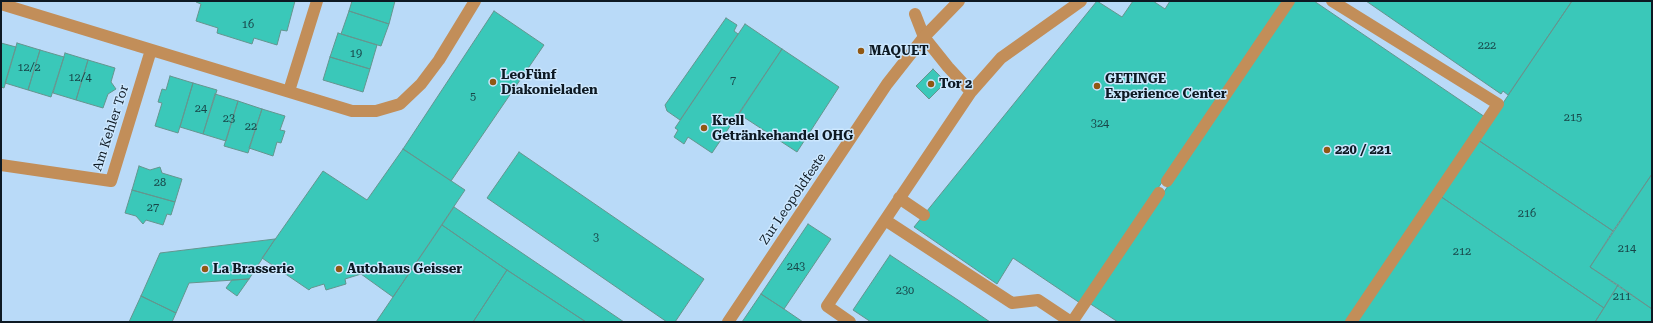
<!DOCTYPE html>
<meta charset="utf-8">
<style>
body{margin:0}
#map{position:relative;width:1653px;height:323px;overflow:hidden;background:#b9daf8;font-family:"Roboto Serif",serif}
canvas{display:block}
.frame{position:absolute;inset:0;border:2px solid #0d1923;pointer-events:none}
</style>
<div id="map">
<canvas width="1653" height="323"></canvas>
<div class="frame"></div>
</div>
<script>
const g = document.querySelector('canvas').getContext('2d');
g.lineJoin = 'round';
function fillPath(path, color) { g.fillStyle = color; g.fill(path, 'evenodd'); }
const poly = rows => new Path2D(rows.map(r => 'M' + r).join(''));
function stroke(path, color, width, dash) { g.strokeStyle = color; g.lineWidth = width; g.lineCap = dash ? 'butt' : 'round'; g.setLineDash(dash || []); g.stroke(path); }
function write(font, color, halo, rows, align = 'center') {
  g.font = font + ' "Roboto Serif",serif'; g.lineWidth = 3; g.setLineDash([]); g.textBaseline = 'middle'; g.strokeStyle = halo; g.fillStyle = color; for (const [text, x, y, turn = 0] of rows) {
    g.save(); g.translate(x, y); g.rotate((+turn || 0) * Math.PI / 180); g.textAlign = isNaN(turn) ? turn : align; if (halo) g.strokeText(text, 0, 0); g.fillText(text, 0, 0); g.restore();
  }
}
const building = poly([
 [196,1,295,1,287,31,281,30,277,45,254,38,252,44,217,33,218,28,196,21,201,4,196,2,196,1],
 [352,1,395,1,389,24,349,11,352,1],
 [1097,1,1122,17,1133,1,1153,1,1165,9,1170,1,1285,1,1080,303,1013,258,997,284,914,227,1097,1],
 [1293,1,1314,1,1485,117,1346,322,1118,322,1089,303,1293,1],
 [1366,1,1572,1,1508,95,1503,91,1501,94,1366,1],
 [1572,1,1652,1,1652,174,1613,231,1478,140,1572,1],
 [349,11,389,24,381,46,341,34,349,11],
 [494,11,544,45,451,181,403,149,494,11],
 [726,18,737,25,734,31,738,34,680,120,667,111,665,105,726,18],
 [745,24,782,49,712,153,688,137,684,144,674,137,678,130,675,128,745,24],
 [338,33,377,45,370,69,330,57,338,33],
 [1,43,16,47,4,88,1,87,1,43],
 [17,43,40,50,28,90,5,83,17,43],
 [782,49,839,87,797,152,739,114,782,49],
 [40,50,64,57,51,97,28,90,40,50],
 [65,53,88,60,76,100,53,93,65,53],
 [330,57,370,69,363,92,323,80,330,57],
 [88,60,115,68,111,82,116,89,108,94,103,108,76,100,88,60],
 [933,69,946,82,929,99,916,86,933,69],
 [170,76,193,83,178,133,155,126,162,103,158,102,162,89,166,90,170,76],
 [193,83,217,90,203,134,180,127,193,83],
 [215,94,238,101,226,141,203,134,215,94],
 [238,101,262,109,248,153,224,146,238,101],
 [262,109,285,116,280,130,285,131,281,143,277,142,273,156,249,148,262,109],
 [1478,140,1613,231,1590,267,1618,285,1604,308,1440,196,1478,140],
 [403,149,465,190,393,297,361,274,345,279,346,284,326,290,324,284,311,288,309,290,262,258,323,171,367,200,403,149],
 [519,152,704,279,675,322,667,322,487,198,519,152],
 [139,166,150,170,160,167,162,173,182,179,175,202,132,190,139,166],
 [1652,174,1652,309,1590,267,1652,174],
 [132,190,175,202,171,215,167,214,163,225,146,220,143,224,136,216,125,213,132,190],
 [1440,196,1604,308,1595,322,1355,322,1440,196],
 [454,207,624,322,586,322,507,270,442,225,454,207],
 [808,224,831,239,784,309,761,294,808,224],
 [442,225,507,270,473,322,376,322,442,225],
 [275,239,249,279,189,283,176,313,141,296,160,253,275,239],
 [890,255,961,302,990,322,871,322,853,310,890,255],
 [507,270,586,322,473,322,507,270],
 [249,279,237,296,226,288,232,280,249,279],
 [1618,285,1652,309,1652,322,1595,322,1618,285],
 [761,294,784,309,803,322,742,322,761,294],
 [141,296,176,313,172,322,129,322,141,296]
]);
const service = poly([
 [1332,1,1498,104,1351,322],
 [915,14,924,37,948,67,971,92],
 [1167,181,1289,1],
 [899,198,924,215],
 [885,220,971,92,1001,58,1081,1],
 [850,322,827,306,885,220,1012,303,1038,300,1071,322],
 [1072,322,1159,193]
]);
const minor = poly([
 [1,4,352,111,376,111,400,104,421,84,439,60,475,1],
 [289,91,317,1],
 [1,165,111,181,151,50],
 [728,322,887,84,924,37,959,1]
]);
const markers = [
 [861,51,4,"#915813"],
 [493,82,4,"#915813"],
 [931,84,4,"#915813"],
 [1097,86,4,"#915813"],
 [704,128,4,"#915813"],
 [1327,150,4,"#915813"],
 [205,269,4,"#915813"],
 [339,269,4,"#915813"]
];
const numberNames = [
 ["16",248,25],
 ["222",1487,46],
 ["19",356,54],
 ["12/2",29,68],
 ["12/4",80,78],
 ["7",733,81],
 ["5",473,97],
 ["24",201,109],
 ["215",1573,118],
 ["23",229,119],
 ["324",1100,124],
 ["22",251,127],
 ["28",160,183],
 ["27",153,208],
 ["216",1527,214],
 ["3",596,238],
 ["214",1627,249],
 ["212",1462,252],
 ["243",796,267],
 ["230",905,291],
 ["211",1622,297]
];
const poiNames = [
 ["MAQUET",869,51],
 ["LeoFünf",501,75],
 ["Diakonieladen",501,90],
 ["GETINGE",1105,79],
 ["Experience Center",1105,94],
 ["Tor 2",939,84],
 ["Krell",712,121],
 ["Getränkehandel OHG",712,136],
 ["220 / 221",1335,150],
 ["La Brasserie",213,269],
 ["Autohaus Geisser",347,269]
];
const streetNames = [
 ["Am Kehler Tor",111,128,-72],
 ["Zur Leopoldfeste",793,199,-56]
];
fillPath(building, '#3ac8b9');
stroke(building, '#64958e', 1);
stroke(service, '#c28e59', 12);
stroke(minor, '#c28e59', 12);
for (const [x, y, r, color] of markers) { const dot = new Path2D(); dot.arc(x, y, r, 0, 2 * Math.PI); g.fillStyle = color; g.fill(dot); stroke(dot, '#cce7fe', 1.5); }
write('11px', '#184548', null, numberNames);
write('bold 13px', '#0d1923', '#cce7fe', poiNames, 'left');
write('13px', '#0d1923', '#cce7fe', streetNames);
</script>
